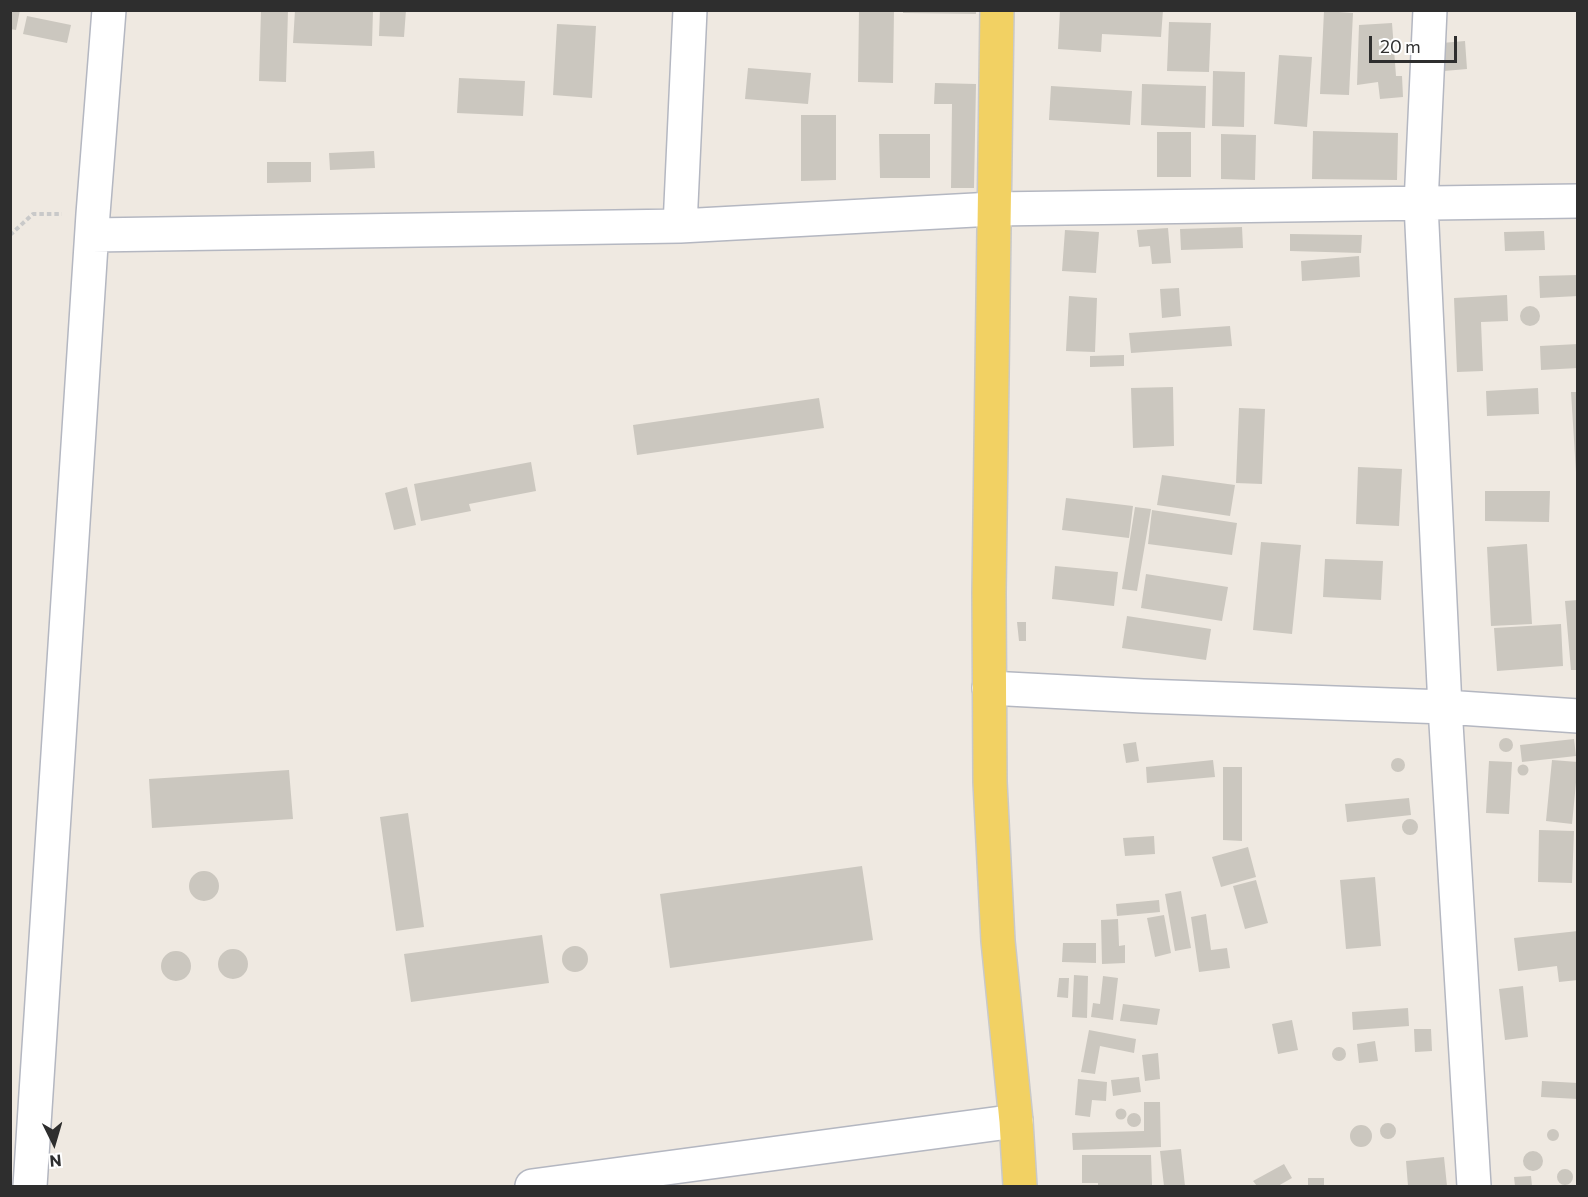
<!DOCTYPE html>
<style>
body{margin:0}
#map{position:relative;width:1588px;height:1197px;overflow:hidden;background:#efe9e1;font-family:Commissioner,sans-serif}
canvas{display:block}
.frame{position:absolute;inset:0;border:12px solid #2e2e2e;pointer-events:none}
.north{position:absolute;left:24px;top:1113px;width:60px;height:60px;-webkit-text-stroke:4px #fff;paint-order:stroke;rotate:175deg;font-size:16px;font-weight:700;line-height:24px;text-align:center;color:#2e2e2e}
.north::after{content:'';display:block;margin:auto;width:21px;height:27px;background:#2e2e2e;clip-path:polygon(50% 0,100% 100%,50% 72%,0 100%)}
.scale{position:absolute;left:1369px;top:36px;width:88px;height:27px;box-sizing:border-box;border:3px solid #2e2e2e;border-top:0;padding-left:8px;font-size:18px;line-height:21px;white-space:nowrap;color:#2e2e2e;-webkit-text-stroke:4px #fff;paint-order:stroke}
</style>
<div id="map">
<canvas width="1588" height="1197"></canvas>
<div class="frame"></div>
<div class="north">N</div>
<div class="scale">20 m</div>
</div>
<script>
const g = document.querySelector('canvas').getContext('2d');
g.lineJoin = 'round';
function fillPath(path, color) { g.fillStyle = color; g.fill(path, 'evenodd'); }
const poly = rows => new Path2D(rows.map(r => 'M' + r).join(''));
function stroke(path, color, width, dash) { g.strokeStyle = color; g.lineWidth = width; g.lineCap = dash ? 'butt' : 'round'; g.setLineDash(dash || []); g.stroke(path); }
const building = poly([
 [10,10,20,10,16,30,10,29],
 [261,10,288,10,286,82,259,81],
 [295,10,373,10,372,46,293,43],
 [380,10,406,10,404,37,379,36],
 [859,10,894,10,893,83,858,82],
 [903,10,976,10,976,14,903,13],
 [1060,10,1163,10,1161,37,1102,34,1101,52,1058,49],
 [1324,11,1353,13,1349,95,1320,94],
 [27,16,71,25,67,43,23,34],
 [1169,22,1211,23,1209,72,1167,71],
 [1392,23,1396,76,1402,76,1403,97,1380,99,1378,82,1357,85,1359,25],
 [557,24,596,26,592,98,553,95],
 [1465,41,1467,69,1444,71,1442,43],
 [1279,55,1312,57,1307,127,1274,124],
 [748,68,811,73,808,104,745,99],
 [1213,71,1245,72,1244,127,1212,126],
 [459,78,525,81,523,116,457,113],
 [935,83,976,84,974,188,951,188,952,104,934,104],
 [1142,84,1206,86,1205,128,1141,125],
 [1051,86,1132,91,1130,125,1049,120],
 [801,115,836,115,836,180,801,181],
 [1313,131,1398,133,1397,180,1312,179],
 [1157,132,1191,132,1191,177,1157,177],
 [879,134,930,134,930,178,880,178],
 [1221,134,1256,135,1255,180,1221,179],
 [374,151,375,168,330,170,329,153],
 [267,162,311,162,311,182,267,183],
 [1242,227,1243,248,1181,250,1180,229],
 [1168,228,1171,263,1152,264,1150,246,1139,247,1137,230],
 [1065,230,1099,232,1096,273,1062,271],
 [1544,231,1545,250,1505,251,1504,232],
 [1290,234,1362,235,1361,253,1290,251],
 [1359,256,1360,277,1302,281,1301,261],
 [1578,275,1578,296,1540,298,1539,276],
 [1179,288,1181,316,1162,318,1160,289],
 [1507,295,1508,321,1481,322,1483,371,1457,372,1454,298],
 [1069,296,1097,298,1095,352,1066,351],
 '1520 316a10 10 0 1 1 20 0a10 10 0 1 1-20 0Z',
 [1230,326,1232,346,1131,353,1129,333],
 [1578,344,1578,368,1541,370,1540,346],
 [1124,355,1124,366,1090,367,1090,356],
 [1173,387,1174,446,1133,448,1131,388],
 [1538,388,1539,414,1487,416,1486,391],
 [1571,392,1578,392,1578,472,1576,472],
 [819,398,824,428,637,455,633,425],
 [1239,408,1265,409,1262,484,1236,483],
 [531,462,536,491,469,504,471,511,421,521,414,484],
 [1358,467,1402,469,1399,526,1356,524],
 [1162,475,1235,485,1230,516,1157,505],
 [407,487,416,525,394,530,385,493],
 [1485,491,1550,491,1549,522,1485,521],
 [1066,498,1133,506,1129,538,1062,530],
 [1135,507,1151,509,1137,591,1122,589],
 [1152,510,1237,523,1232,555,1148,544],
 [1261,542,1301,545,1292,634,1253,630],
 [1527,544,1532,624,1491,626,1487,547],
 [1325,559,1383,561,1381,600,1323,597],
 [1055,566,1118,572,1114,606,1052,599],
 [1146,574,1228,587,1222,621,1141,608],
 [1578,600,1578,670,1571,670,1565,601],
 [1127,616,1211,629,1206,660,1122,648],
 [1017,622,1026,622,1026,641,1019,641],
 [1561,624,1563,666,1497,671,1494,628],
 '1499 745a7 7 0 1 1 14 0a7 7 0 1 1-14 0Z',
 [1574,739,1576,756,1522,762,1520,745],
 [1136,742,1139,761,1126,763,1123,744],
 '1391 765a7 7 0 1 1 14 0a7 7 0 1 1-14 0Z',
 [1213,760,1215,777,1147,783,1146,767],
 [1552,760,1578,762,1572,824,1546,821],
 [1489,761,1512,762,1509,814,1486,813],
 '1517.5 770a5.5 5.5 0 1 1 11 0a5.5 5.5 0 1 1-11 0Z',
 [1223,767,1242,767,1242,841,1223,840],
 [289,770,293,819,152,828,149,779],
 [1409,798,1411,815,1347,822,1345,804],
 [408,813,424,927,396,931,380,817],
 '1402 827a8 8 0 1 1 16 0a8 8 0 1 1-16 0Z',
 [1539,830,1574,831,1572,883,1538,882],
 [1154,836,1155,854,1125,856,1123,838],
 [1248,847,1256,877,1221,887,1212,857],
 [862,866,873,940,670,968,660,894],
 '189 886a15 15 0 1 1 30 0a15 15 0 1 1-30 0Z',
 [1375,877,1381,946,1346,949,1340,880],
 [1256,880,1268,923,1245,929,1233,886],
 [1181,891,1191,948,1175,951,1165,894],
 [1159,900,1160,912,1117,916,1116,904],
 [1206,914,1211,950,1227,948,1230,968,1199,972,1191,917],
 [1164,915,1171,953,1155,957,1147,918],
 [1118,919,1119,946,1125,945,1125,963,1102,964,1101,920],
 [1578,931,1578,980,1559,982,1557,966,1518,971,1514,938],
 [542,935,549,983,411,1002,404,954],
 [1063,943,1096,943,1096,963,1062,962],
 '562 959a13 13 0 1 1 26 0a13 13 0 1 1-26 0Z',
 '218 964a15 15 0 1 1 30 0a15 15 0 1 1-30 0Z',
 '161 966a15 15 0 1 1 30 0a15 15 0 1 1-30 0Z',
 [1074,975,1088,976,1087,1018,1072,1017],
 [1103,976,1118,978,1113,1020,1091,1017,1093,1003,1100,1004],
 [1059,978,1069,978,1068,998,1057,997],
 [1523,986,1528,1037,1505,1040,1499,989],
 [1123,1004,1160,1009,1157,1025,1120,1021],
 [1408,1008,1409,1026,1353,1030,1352,1012],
 [1292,1020,1298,1050,1278,1054,1272,1024],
 [1414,1029,1431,1029,1432,1051,1415,1052],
 [1089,1030,1136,1039,1134,1053,1100,1046,1095,1074,1081,1072],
 [1375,1041,1378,1061,1359,1063,1357,1044],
 '1332 1054a7 7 0 1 1 14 0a7 7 0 1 1-14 0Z',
 [1158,1053,1160,1079,1145,1081,1142,1055],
 [1139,1077,1141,1092,1113,1096,1111,1080],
 [1078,1079,1107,1082,1106,1101,1092,1100,1090,1117,1075,1115],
 [1542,1081,1578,1083,1578,1099,1541,1097],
 [1144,1102,1160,1102,1161,1147,1073,1150,1072,1133,1144,1131],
 '1115.5 1114a5.5 5.5 0 1 1 11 0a5.5 5.5 0 1 1-11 0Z',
 '1127 1120a7 7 0 1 1 14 0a7 7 0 1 1-14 0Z',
 '1380 1131a8 8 0 1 1 16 0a8 8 0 1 1-16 0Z',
 '1350 1136a11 11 0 1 1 22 0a11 11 0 1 1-22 0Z',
 '1547 1135a6 6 0 1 1 12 0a6 6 0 1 1-12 0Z',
 [1181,1149,1185,1186,1164,1186,1160,1151],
 '1523 1161a10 10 0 1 1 20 0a10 10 0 1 1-20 0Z',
 [1082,1155,1151,1155,1152,1185,1116,1185,1116,1186,1098,1186,1098,1183,1082,1183],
 [1444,1157,1447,1186,1408,1186,1406,1161],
 [1284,1164,1292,1178,1278,1186,1257,1186,1253,1181],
 '1557 1177a8 8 0 1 1 16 0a8 8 0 1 1-16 0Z',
 [1531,1176,1532,1186,1515,1186,1514,1177],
 [1308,1178,1324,1178,1324,1186,1308,1186]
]);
const path = poly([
 [10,235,33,214,62,214]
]);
const minor = poly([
 [1430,10,1421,204,1445,707,1474,1186],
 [680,226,690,10],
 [92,235,680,226,993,209,1578,201],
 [989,688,1143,696,1445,707,1578,716],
 [30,1186,93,214,109,10],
 [532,1186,1016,1121]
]);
const major = poly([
 [997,10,989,592,990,782,998,941,1016,1121,1020,1186]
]);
fillPath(building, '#cbc7bf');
stroke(minor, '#b4b7c1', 36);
stroke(major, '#c9c9c9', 36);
stroke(path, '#c9c9c9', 4, [4.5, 3]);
stroke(minor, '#fff', 33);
stroke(major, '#f2d163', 33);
</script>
